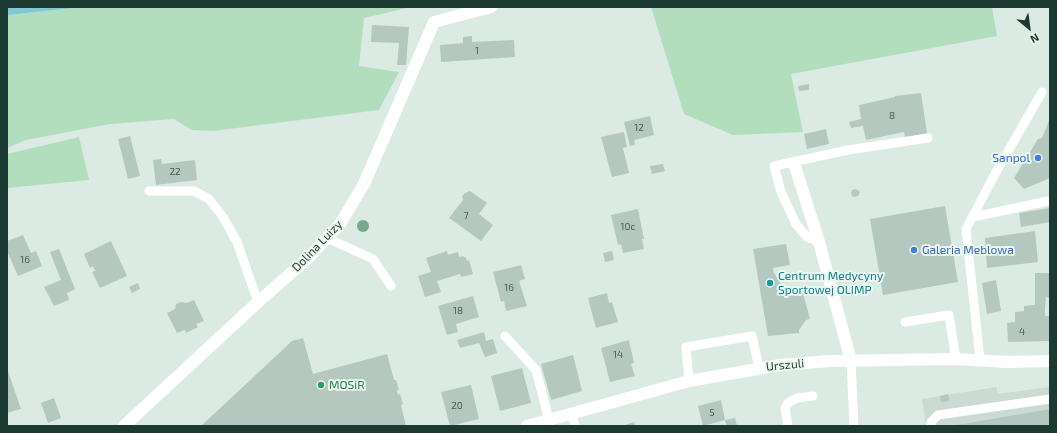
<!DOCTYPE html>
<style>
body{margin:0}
#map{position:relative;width:1057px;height:433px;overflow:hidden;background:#dceae4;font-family:"Exo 2",sans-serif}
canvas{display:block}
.frame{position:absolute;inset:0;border:8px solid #1d3a32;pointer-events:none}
.north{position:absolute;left:1009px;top:8px;width:40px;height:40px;-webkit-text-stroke:3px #edf7f1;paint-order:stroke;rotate:151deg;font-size:11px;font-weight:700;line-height:16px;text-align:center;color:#1d3a32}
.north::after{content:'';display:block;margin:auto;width:14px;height:18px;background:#1d3a32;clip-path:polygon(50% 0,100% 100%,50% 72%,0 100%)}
</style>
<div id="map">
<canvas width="1057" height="433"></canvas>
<div class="frame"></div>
<div class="north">N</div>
</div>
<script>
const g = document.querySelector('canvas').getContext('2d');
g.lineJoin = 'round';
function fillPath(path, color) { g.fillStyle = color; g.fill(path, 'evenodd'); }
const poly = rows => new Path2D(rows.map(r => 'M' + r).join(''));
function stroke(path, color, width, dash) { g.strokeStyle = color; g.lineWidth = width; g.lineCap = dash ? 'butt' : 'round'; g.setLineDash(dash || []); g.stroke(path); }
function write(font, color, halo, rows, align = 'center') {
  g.font = font + ' "Exo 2",sans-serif'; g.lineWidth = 4; g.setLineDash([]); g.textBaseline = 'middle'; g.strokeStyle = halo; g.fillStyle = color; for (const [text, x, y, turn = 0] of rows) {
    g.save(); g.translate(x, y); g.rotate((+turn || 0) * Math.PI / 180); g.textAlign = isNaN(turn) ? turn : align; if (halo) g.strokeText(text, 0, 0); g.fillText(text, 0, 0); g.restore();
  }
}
const built = poly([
 [996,387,998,394,1050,387,1050,426,926,426,922,399]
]);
const green = poly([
 [84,7,407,7,407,8,364,18,359,66,399,72,379,110,213,131,192,130,174,119,110,124,26,140,7,148,7,15],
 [651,7,992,7,997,36,791,74,803,132,733,135,684,114],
 [79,137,89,180,7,188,7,154]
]);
const water = poly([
 [7,7,84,7,7,15]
]);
const building = poly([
 [372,25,409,27,406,65,397,65,399,43,371,42],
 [472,36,472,42,514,40,515,57,441,62,440,45,463,43,463,37],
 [809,84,809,90,799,91,798,86],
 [921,93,927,133,905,138,904,132,866,140,863,126,851,128,849,122,861,119,859,105,895,97,895,96],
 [650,116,654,135,634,140,635,145,630,146,624,122],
 [1050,118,1050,178,1024,189,1014,178,1038,139,1042,138],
 [826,129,829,144,807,149,804,134],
 [624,132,627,147,623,148,629,173,612,177,601,137],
 [130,136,140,176,128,179,118,139],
 [161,159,162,164,195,160,197,180,156,185,153,160],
 [663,164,665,171,652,174,650,166],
 [856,189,860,192,858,196,853,197,851,194,852,190],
 [470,191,487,203,479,214,493,225,481,241,449,218,463,200,462,196,465,193],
 [945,206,958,282,883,295,870,219],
 [1050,208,1050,222,1021,227,1019,213],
 [638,209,644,239,642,239,644,249,623,253,621,244,618,245,611,215],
 [1035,231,1038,262,987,268,985,238],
 [23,235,31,253,36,251,42,266,18,276,7,251,7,241],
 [111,241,127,276,100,288,92,272,95,271,93,266,90,268,84,254],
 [786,244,790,265,773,268,774,273,788,295,803,293,810,319,806,320,799,330,799,333,768,336,753,249],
 [59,249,75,289,67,293,69,300,54,306,44,287,61,280,50,252],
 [447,251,448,255,458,252,459,257,463,256,466,258,467,261,469,260,473,274,461,277,460,274,437,281,441,292,425,297,418,276,431,272,426,258],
 [612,251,614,260,605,262,603,253],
 [521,265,525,279,519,281,527,306,506,311,504,301,501,302,493,272],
 [1035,273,1050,273,1050,298,1046,297,1045,309,1045,316,1050,316,1050,341,1008,342,1007,323,1015,322,1015,312,1024,311,1024,306,1035,305],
 [996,280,1001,311,987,314,982,283],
 [138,283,140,289,132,293,129,287],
 [607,293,609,303,612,302,618,322,596,328,588,298],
 [473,296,479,317,456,324,458,332,447,335,438,306],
 [194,300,204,321,196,324,198,327,186,333,185,330,177,333,167,313,175,309,176,304,181,302,186,303],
 [484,332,486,341,493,339,497,353,485,357,479,343,460,348,457,340],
 [303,338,313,374,387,354,394,380,396,380,399,390,397,390,398,395,400,394,403,404,401,405,406,426,201,426,292,341],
 [629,340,634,363,631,364,635,376,610,382,601,348],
 [573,355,582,391,551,400,541,364],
 [7,368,21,409,7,413],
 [522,368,531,403,500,411,491,376],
 [471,385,479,419,450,426,441,392],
 [948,394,949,401,941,402,940,396],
 [54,398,61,418,48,423,41,403],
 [721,400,725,420,703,426,698,406],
 [1050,409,1050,426,958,426,957,425],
 [735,418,737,426,727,426,725,420],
 [634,422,635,426,622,426]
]);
const lane = poly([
 [149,191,194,191,209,199,223,217,237,242,258,302],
 [973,217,1048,201],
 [327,238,373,259,391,286],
 [819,242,807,237,796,224,781,192,774,166,848,150,928,138],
 [905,322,949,315,956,359],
 [505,336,536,370,549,420],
 [980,360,966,229,995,174,1042,92],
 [851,361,854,426],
 [689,381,686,347,752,336,759,368],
 [572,414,575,426],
 [788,426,785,408,788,403,797,398,813,396],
 [931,426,931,422,938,415,1050,399]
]);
const street = poly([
 [794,163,819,242,851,361],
 [124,426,258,302,308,258,340,224,364,184,434,22,491,7],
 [527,426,689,381,780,365,829,361,956,359,1007,362,1050,361]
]);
const trees = [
 [363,226]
];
const markers = [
 [1038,158,4,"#3f7fe0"],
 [914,250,4,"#3f7fe0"],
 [770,283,4,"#0f9aa8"],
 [321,385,4,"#2e9e5b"]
];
const numberNames = [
 ["1",477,51],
 ["8",892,116],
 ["12",639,128],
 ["22",175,172],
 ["7",466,216],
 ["10c",628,227],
 ["16",25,260],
 ["16",509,288],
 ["18",458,311],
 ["4",1022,332],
 ["14",618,355],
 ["20",457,406],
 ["5",712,413]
];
const shopNames = [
 ["Sanpol",1030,158],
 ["Galeria Meblowa",922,250,"left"]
];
const streetNames = [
 ["Dolina Luizy",317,246,-46],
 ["Urszuli",785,365,-5]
];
const cultureNames = [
 ["Centrum Medycyny",778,276],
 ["Sportowej OLIMP",778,290]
];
const leisureNames = [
 ["MOSiR",329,385]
];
fillPath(built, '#cbdad3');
fillPath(green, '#b3debd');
fillPath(water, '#7fc9d5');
fillPath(building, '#b5c8bf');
stroke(lane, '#fff', 9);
stroke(street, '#fff', 12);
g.fillStyle = '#77a98b';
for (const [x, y] of trees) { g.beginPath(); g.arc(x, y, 6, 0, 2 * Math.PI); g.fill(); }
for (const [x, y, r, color] of markers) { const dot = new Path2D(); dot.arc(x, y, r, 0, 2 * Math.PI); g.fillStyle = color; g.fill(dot); stroke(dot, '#edf7f1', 1.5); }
write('10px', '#435e55', null, numberNames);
write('12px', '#366cbe', '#edf7f1', shopNames, 'right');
write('12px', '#1d3a32', '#edf7f1', streetNames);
write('12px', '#0d838f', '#edf7f1', cultureNames, 'left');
write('12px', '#27864d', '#edf7f1', leisureNames, 'left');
</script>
